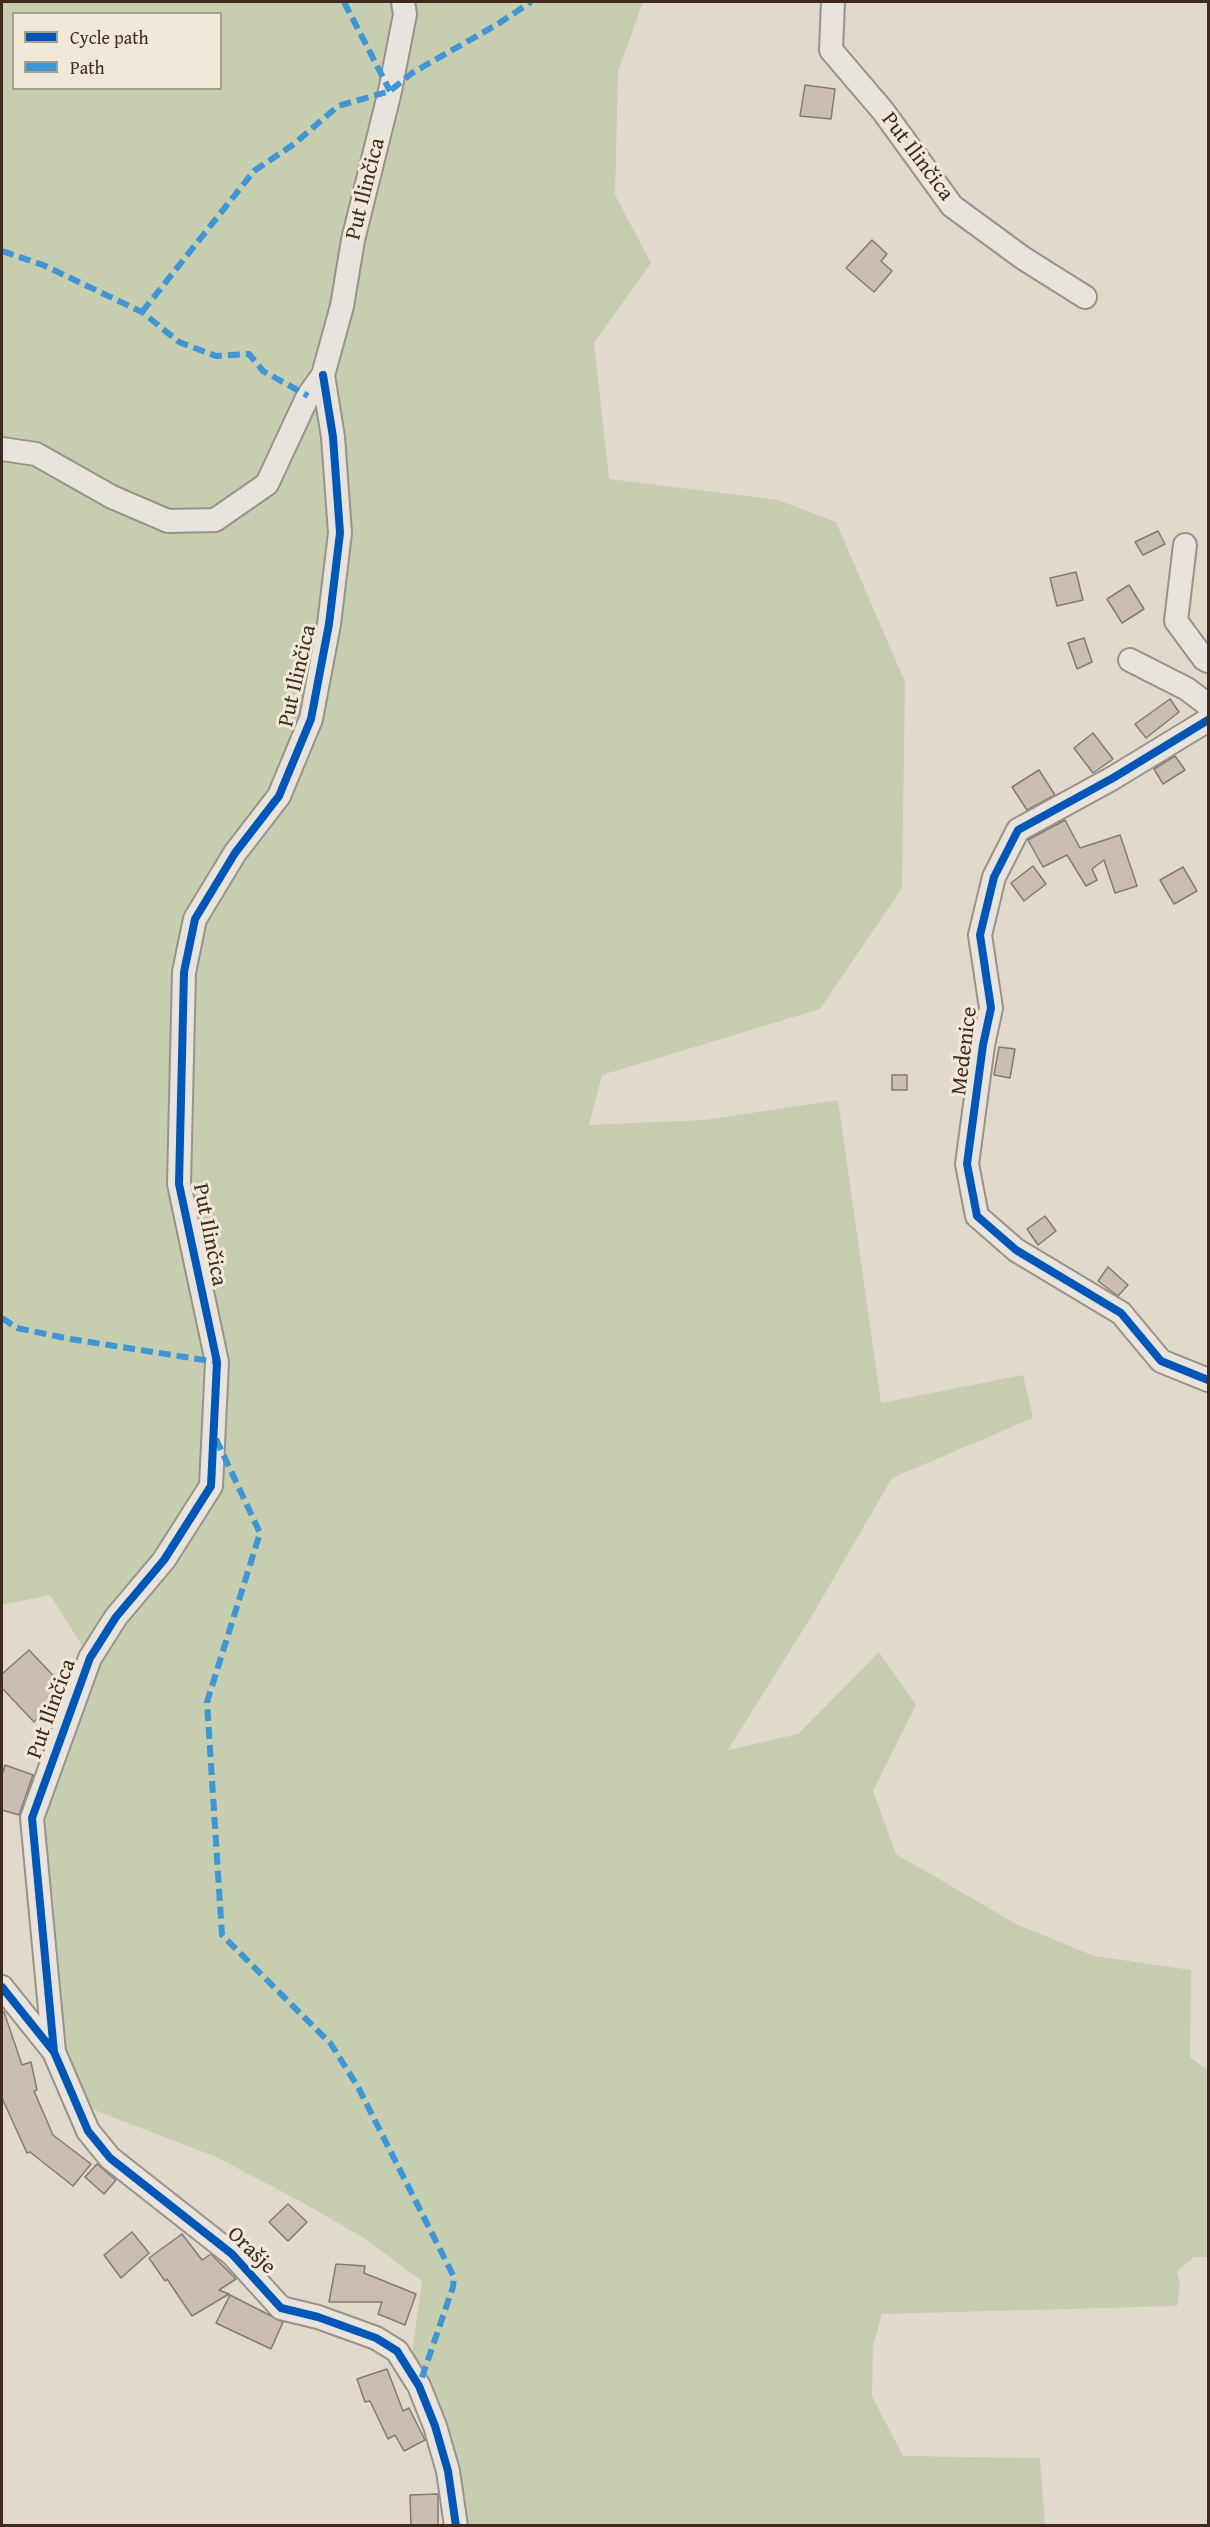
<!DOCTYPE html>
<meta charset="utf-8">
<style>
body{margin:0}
#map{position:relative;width:1210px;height:2527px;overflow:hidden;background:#e1dacc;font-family:"Gentium Book Plus",serif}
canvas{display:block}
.frame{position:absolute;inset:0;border:3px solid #402a1d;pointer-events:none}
.legend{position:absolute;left:12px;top:12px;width:210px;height:78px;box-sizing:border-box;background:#f1e9d8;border:2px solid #aa9d8d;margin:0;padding:8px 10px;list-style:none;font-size:18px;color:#402a1d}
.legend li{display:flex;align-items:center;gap:12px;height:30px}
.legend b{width:30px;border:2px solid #aa9d8d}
</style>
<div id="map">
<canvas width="1210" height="2527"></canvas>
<div class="frame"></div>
<ul class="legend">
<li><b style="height:8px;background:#0057b8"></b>Cycle path</li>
<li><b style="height:8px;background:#3f96d5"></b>Path</li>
</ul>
</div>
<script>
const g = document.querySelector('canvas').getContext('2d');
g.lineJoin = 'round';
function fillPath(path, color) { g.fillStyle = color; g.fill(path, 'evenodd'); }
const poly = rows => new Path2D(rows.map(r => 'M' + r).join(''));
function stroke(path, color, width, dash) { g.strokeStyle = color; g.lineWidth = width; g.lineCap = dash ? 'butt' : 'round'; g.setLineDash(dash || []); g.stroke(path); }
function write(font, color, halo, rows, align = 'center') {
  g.font = font + ' "Gentium Book Plus",serif'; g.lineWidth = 6; g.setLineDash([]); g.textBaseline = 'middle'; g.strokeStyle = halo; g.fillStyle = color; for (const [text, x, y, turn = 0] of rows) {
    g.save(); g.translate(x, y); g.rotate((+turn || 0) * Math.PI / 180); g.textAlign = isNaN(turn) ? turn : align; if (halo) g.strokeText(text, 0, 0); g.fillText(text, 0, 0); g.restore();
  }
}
const green = poly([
 [2,2,643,2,618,71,615,195,651,263,594,343,609,479,778,500,836,522,905,682,902,888,820,1009,602,1075,589,1125,705,1120,838,1100,881,1403,1023,1375,1033,1418,892,1478,813,1614,728,1750,798,1734,879,1652,916,1705,873,1791,896,1854,1018,1925,1094,1956,1191,1970,1190,2057,1208,2070,1208,2257,1194,2257,1177,2271,1180,2286,1177,2306,882,2314,873,2346,872,2396,903,2456,1040,2458,1045,2525,447,2525,434,2432,407,2389,422,2281,364,2238,298,2200,214,2156,99,2112,73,2099,61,2049,53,1897,32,1818,90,1658,50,1595,2,1605],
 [14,14,220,14,220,88,14,88]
]);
const building = poly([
 [805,85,835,89,831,119,800,116,805,85],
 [872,240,887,254,881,261,892,271,874,292,846,268,872,240],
 [1158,531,1165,544,1143,555,1135,542,1158,531],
 [1076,572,1083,600,1057,606,1050,578,1076,572],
 [1129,585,1144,609,1122,623,1107,599,1129,585],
 [1084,638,1092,662,1077,669,1068,643,1084,638],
 [1170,699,1179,712,1146,738,1135,724,1170,699],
 [1093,733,1113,759,1093,773,1074,748,1093,733],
 [1175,756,1185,770,1163,784,1154,769,1175,756],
 [1039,770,1055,795,1027,810,1012,787,1039,770],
 [1065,820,1080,848,1120,835,1137,886,1115,893,1104,860,1092,869,1097,880,1086,886,1067,855,1043,867,1028,840,1065,820],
 [1033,866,1046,884,1024,901,1011,883,1033,866],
 [1183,867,1197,891,1174,904,1160,880,1183,867],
 [999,1047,1015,1049,1010,1078,994,1075,999,1047],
 [892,1075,907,1075,907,1090,892,1090,892,1075],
 [1045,1216,1056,1231,1038,1245,1027,1229,1045,1216],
 [1108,1267,1128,1285,1118,1296,1098,1281,1108,1267],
 [29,1650,65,1688,62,1696,34,1722,2,1688,2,1674,29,1650],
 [5,1765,33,1775,19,1815,2,1810,2,1775,5,1765],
 [2,2012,4,2012,22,2065,31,2062,37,2090,34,2091,53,2135,91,2164,73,2186,30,2152,27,2153,2,2098,2,2012],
 [97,2164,116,2180,104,2194,85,2177,97,2164],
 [288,2204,307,2222,288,2241,269,2222,288,2204],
 [132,2232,149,2253,121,2278,104,2255,132,2232],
 [182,2234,202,2260,211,2254,236,2279,219,2290,229,2294,192,2316,167,2279,165,2281,149,2258,182,2234],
 [336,2264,365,2266,364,2273,416,2294,405,2325,378,2314,382,2302,329,2302,336,2264],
 [230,2295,283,2322,271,2349,216,2323,230,2295],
 [387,2369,403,2411,409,2408,425,2440,404,2451,395,2435,388,2439,370,2401,365,2402,357,2379,387,2369],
 [438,2494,438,2526,411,2526,410,2495,438,2494]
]);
const minor = poly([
 [833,2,831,50,883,111,952,206,1023,258,1085,297],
 [2,449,36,454,112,497,168,521,215,520,267,484,308,396,323,375,342,306,353,240,390,91,405,14,403,2],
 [1185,545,1176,621,1204,659,1208,661],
 [1130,660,1187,689,1208,705],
 [1208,720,1113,778,1018,830,994,877,980,935,991,1008,983,1045,967,1164,977,1216,1016,1250,1121,1313,1161,1361,1208,1380],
 [2,1987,54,2052,88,2131,110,2158,232,2254,281,2308,318,2317,376,2338,397,2351,419,2386,435,2426,448,2471,456,2526],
 [54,2052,32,1818,90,1658,116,1617,164,1560,211,1486,217,1362,179,1184,184,972,195,919,235,853,279,796,311,719,329,624,340,533,333,437,323,375]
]);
const quiet = poly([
 [344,2,390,91],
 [2,251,43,265,142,312,179,342,216,356,249,354,263,371,308,396],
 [142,312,254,171,294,144,338,106,390,91,412,73,498,24,531,2],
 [2,1318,17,1328,70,1339,217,1362],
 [216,1439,260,1533,207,1702,222,1935,331,2044,358,2087,454,2277,453,2287,419,2386]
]);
const cycleway = poly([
 [1208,720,1113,778,1018,830,994,877,980,935,991,1008,983,1045,967,1164,977,1216,1016,1250,1121,1313,1161,1361,1208,1380],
 [2,1987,54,2052,88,2131,110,2158,232,2254,281,2308,318,2317,376,2338,397,2351,419,2386,435,2426,448,2471,456,2526],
 [54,2052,32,1818,90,1658,116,1617,164,1560,211,1486,217,1362,179,1184,184,972,195,919,235,853,279,796,311,719,329,624,340,533,333,437,323,375]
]);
const streetNames = [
 ["Put Ilinčica",917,157,53],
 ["Put Ilinčica",366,189,-76],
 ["Put Ilinčica",298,676,-77],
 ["Medenice",965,1051,-83],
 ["Put Ilinčica",209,1235,79],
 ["Put Ilinčica",52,1709,-70],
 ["Orašje",251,2251,44]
];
fillPath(green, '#c7cdaf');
fillPath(building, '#ccbdb3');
stroke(building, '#827b72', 1.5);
stroke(minor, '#999289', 26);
stroke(minor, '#e8e4dd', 22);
stroke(quiet, '#3f96d5', 6, [12, 6]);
stroke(cycleway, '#0057b8', 8);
write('22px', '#402a1d', '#f1e9d8', streetNames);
</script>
